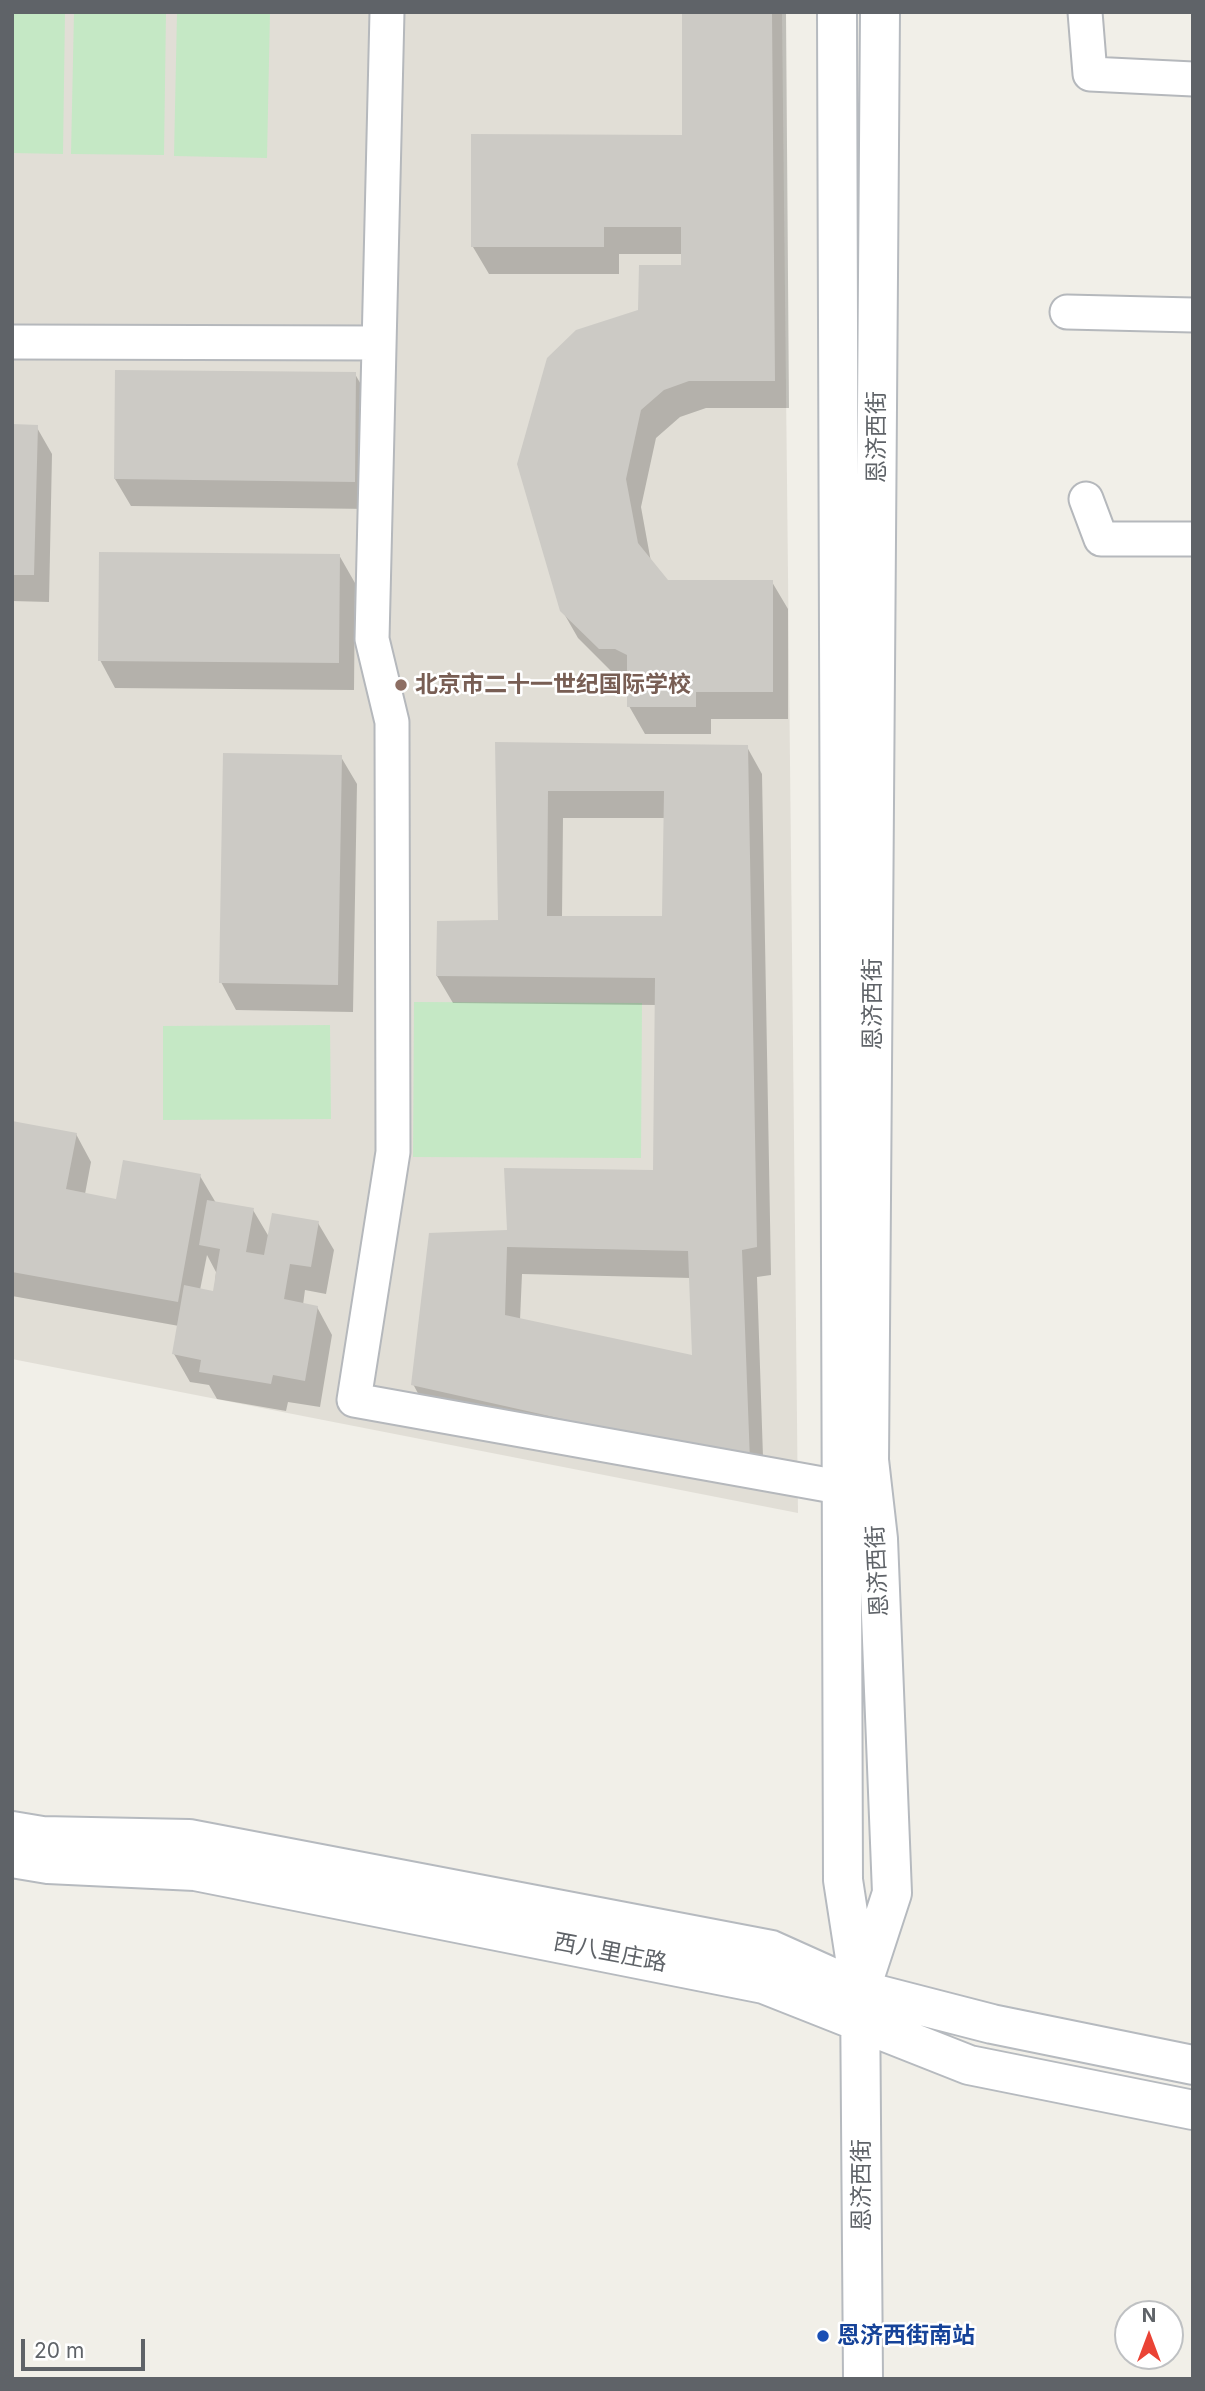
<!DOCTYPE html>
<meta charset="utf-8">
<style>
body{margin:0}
#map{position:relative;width:1205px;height:2391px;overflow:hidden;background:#f1efe8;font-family:Inter,sans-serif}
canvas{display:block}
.frame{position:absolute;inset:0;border:14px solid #5f6368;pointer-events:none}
.north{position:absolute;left:1114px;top:2300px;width:70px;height:70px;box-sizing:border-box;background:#fff;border:2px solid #bfc1c3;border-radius:50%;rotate:0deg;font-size:19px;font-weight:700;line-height:28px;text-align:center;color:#5f6368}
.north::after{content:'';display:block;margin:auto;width:24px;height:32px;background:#ea4335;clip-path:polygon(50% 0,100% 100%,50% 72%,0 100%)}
.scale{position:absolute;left:21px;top:2339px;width:124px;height:32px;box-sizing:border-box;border:4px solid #5f6368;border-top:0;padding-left:9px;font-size:21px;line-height:24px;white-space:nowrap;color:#5f6368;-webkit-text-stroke:5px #fff;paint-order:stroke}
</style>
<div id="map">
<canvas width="1205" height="2391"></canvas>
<div class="frame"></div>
<div class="north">N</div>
<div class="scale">20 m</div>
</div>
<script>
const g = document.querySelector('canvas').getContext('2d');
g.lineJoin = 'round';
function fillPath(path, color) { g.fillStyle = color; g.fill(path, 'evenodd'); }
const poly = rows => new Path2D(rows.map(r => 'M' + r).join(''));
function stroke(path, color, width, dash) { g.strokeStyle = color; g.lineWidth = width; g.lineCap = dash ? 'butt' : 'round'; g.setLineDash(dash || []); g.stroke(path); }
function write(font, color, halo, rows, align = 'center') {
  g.font = font + ' Inter,"Noto Sans SC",sans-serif'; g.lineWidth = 5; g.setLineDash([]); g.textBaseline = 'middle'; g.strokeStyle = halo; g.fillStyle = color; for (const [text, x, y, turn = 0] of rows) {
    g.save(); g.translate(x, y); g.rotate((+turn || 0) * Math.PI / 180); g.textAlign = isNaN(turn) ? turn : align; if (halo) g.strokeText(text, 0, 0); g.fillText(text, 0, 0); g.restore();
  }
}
const education = poly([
 [12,12,782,12,798,1513,12,1359]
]);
const green = poly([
 [12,12,65,12,63,154,12,153],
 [74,12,166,12,164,155,71,154],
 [177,12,270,12,267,158,174,156],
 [414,1002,642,1003,641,1158,413,1157],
 [330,1025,331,1119,163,1120,163,1026]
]);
const shadow = poly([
 [684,12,786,12,789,408,706,408,680,417,656,438,641,507,651,562,667,582,772,582,788,609,788,719,711,719,711,734,645,734,629,706,629,676,616,676,578,638,562,610,640,311,683,267,683,254,619,254,619,274,489,274,473,247,684,136],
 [116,372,355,374,371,402,370,509,131,506,115,479],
 [12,426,36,426,52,454,49,602,12,601],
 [339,555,355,583,354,690,115,688,100,660],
 [497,744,747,747,762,774,771,1275,757,1277,764,1487,428,1412,413,1384,509,1232,655,1171,656,1005,453,1003,437,976,500,921],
 [563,818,665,818,664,917,562,917],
 [522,1274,691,1278,693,1357,520,1320],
 [341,757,357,784,353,1012,236,1010,221,982],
 [12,1123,76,1134,91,1162,85,1194,118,1201,200,1176,216,1203,253,1210,269,1237,318,1223,334,1250,326,1294,305,1290,303,1305,317,1307,332,1335,320,1407,288,1402,286,1411,217,1399,209,1385,190,1382,174,1354,179,1326,12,1296],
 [207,1255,216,1272,214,1293,200,1290]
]);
const building = poly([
 [682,12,772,12,775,381,689,381,664,390,641,410,626,479,638,543,668,580,773,580,773,692,696,692,696,707,627,707,627,655,615,649,599,649,560,611,517,464,547,358,576,330,638,310,639,265,681,265,681,227,604,227,604,247,471,247,471,134,682,135],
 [115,370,356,372,355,482,114,479],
 [12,424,38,425,34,575,12,575],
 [99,552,340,554,339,663,98,661],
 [495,742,748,745,757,1247,742,1250,750,1461,411,1385,429,1233,507,1230,504,1168,653,1170,655,978,436,976,437,921,498,920],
 [548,791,664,791,662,916,547,916],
 [507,1247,688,1251,692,1355,505,1315],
 [223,753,342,755,338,985,219,983],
 [12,1121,77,1133,66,1189,116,1199,123,1160,201,1174,178,1302,12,1272],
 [207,1200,254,1208,246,1252,264,1255,272,1213,319,1221,311,1267,290,1264,284,1299,318,1306,305,1381,273,1375,271,1384,199,1372,201,1360,172,1354,184,1285,213,1291,220,1249,199,1245]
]);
const street = poly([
 [387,12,372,639,392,722,393,1152,354,1400,867,1492],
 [1085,12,1090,74,1193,79],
 [1067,312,1193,315],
 [12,342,379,343],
 [1086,499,1101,539,1193,539]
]);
const secondary = poly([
 [837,12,843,1880,860,1990,863,2379],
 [12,1831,42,1836,189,1839,771,1950,860,1990,992,2024,1193,2065],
 [12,1858,48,1864,195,1871,764,1984,969,2065,1193,2110],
 [862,1985,892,1893,878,1539,869,1460,880,12]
]);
const markers = [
 [401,685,7,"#8d6e63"],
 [823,2336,7,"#1a4fb4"]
];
const streetNames = [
 ["恩济西街",877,437,-90],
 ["恩济西街",873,1004,-90],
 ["恩济西街",878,1571,-93],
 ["西八里庄路",610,1953,11],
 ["恩济西街",862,2185,-90]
];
const educationNames = [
 ["北京市二十一世纪国际学校",415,685]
];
const transitNames = [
 ["恩济西街南站",837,2336]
];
fillPath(education, '#e1ded6');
fillPath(green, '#c5e8c5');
fillPath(shadow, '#0003');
fillPath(building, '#cccac5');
stroke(street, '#b5b8bc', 37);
stroke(secondary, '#b6babf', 42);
stroke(street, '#fff', 33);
stroke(secondary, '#fff', 38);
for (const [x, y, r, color] of markers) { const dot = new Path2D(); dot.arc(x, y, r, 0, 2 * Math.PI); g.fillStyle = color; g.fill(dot); stroke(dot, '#fff', 2.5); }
write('23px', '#5f6368', '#fff', streetNames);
write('bold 23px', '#785e54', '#fff', educationNames, 'left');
write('bold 23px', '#164399', '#fff', transitNames, 'left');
</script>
